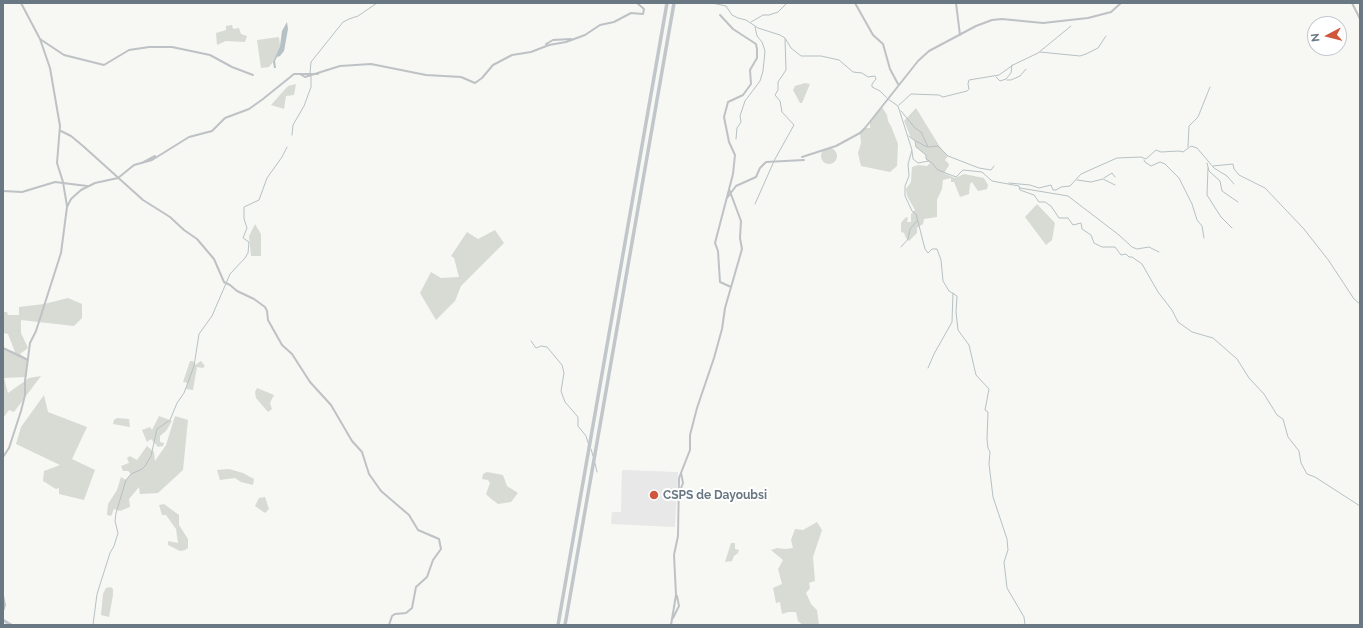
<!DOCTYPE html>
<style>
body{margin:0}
#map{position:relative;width:1363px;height:628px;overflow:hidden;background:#f7f7f4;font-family:Raleway,sans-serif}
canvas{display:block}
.frame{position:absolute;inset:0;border:4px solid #697882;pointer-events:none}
.north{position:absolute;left:1307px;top:16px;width:40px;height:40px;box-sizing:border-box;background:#fff;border:1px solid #c3c9cd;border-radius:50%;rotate:263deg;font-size:11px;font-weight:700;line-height:16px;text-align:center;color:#697882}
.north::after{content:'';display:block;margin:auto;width:14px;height:18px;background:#d0573b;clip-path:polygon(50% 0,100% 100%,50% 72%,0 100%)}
</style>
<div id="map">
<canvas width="1363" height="628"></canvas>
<div class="frame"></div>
<div class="north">N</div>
</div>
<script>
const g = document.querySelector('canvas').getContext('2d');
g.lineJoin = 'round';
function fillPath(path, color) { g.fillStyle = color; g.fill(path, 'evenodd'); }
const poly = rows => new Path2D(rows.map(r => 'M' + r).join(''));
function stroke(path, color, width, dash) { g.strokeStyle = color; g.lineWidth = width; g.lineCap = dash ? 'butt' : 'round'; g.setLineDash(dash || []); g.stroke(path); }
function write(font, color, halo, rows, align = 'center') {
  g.font = font + ' Raleway,sans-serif'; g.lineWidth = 4; g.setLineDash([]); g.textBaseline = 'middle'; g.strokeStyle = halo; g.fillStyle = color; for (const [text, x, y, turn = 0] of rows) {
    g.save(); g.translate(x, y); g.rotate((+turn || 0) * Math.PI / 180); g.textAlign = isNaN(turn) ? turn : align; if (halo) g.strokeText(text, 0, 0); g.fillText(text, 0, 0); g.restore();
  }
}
const built = poly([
 [622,470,678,472,675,527,611,524,612,512,621,512]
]);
const green = poly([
 [232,25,233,29,239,28,241,34,247,36,245,42,226,41,217,45,216,33,226,30,226,26],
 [279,37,280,46,273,62,269,67,261,68,257,40],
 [805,83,810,84,802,103,800,103,793,90,795,86],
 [296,84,294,95,286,96,284,109,271,105,288,86],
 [882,107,887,115,888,121,891,126,898,144,897,166,890,172,861,166,858,153,861,143,860,133,865,128,870,128,870,121],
 [916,108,940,147,948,156,945,160,949,164,948,167,944,173,955,178,964,174,984,178,988,185,987,189,978,191,972,182,970,184,969,194,960,197,954,182,951,182,951,178,943,180,942,189,937,200,937,217,924,219,923,224,917,228,917,233,909,241,906,238,904,233,901,232,901,223,906,217,908,218,907,222,911,222,911,214,915,210,907,196,906,189,911,182,912,167,918,165,927,166,930,163,926,159,926,155,916,147,915,141,911,138,904,121],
 '821 156a8 8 0 1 1 16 0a8 8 0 1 1-16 0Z',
 [1037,204,1055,223,1052,240,1046,245,1025,217],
 [255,224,261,234,261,256,251,256,249,236],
 [495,230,504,243,461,286,455,301,436,320,420,293,431,272,441,278,459,277,454,258,451,256,467,232,478,239],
 [68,298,82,304,82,318,74,326,21,320,21,333,28,348,20,354,28,360,25,377,4,378,8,393,29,378,41,376,14,412,9,410,3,418,3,348,15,352,8,334,3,333,3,312,7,312,8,315,19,315,19,307,44,304],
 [190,361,193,361,195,365,201,361,205,366,203,368,197,367,193,390,186,389,188,383,183,382],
 [257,388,274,395,270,403,272,409,268,412,256,398,255,392],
 [44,395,48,412,87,427,72,459,95,470,84,500,59,494,59,488,56,489,43,481,44,471,60,465,16,444,21,427],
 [159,416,172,421,166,431,160,436,160,442,164,443,163,446,158,447,151,439,147,442,142,430,150,427,152,430],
 [175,416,188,420,183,470,158,493,140,494,139,487,129,499,130,507,120,511,114,509,111,516,107,515,108,504,117,490,121,477,126,480,131,474,128,471,123,471,121,466,129,463,127,458,130,456,137,460,147,446,154,452,155,461,166,445],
 [117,418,129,419,130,427,113,424,114,420],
 [229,469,243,473,254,479,253,485,241,482,235,478,220,480,217,470],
 [487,472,503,475,507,486,518,493,511,502,498,504,490,498,486,494,490,483,488,480,482,479,483,474],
 [265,497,269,509,265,513,255,506,259,498],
 [164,504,179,515,179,525,188,539,188,548,185,550,180,551,168,545,168,541,178,543,176,529,166,515,162,515,159,505],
 [817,522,822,530,813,557,815,581,809,583,810,588,806,593,811,604,817,610,819,625,803,625,798,621,796,612,788,612,782,614,780,602,776,603,773,588,782,584,778,569,783,560,771,550,777,548,786,549,793,548,791,540,795,529,803,530],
 [731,543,735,543,735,549,739,550,738,553,734,556,732,561,725,562],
 [111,587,113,589,113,595,109,617,101,615,103,594,106,588]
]);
const water = poly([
 [287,22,288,29,284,51,280,56,277,57,275,61,276,68,274,68,273,62,280,46,282,31]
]);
const stream = poly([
 [712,3,726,6,732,15,738,18,746,20,758,28,780,35,785,38,791,48,801,56,821,56,839,60,853,72,862,73,868,77,875,76,876,79,872,84,872,87,880,91,888,99,898,106,912,150,908,164,909,176,905,186,905,196,912,211,916,214,925,249,928,253,932,249,937,249,941,260,943,281,949,291,957,296,956,312,958,330,969,345,976,375,989,389,985,410,988,412,987,439,988,448,990,452,989,464,993,497,1007,539,1008,550,1004,562,1007,588,1024,617,1025,625],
 [751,22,763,15,769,15,778,12,787,3],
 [1040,52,1080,56,1086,54,1098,48,1106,36],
 [310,73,311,62,343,22,349,19,358,16,377,3],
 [996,77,1000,81,1006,79,1011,73,1012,65],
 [1007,80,1011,80,1020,76,1026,69],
 [899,105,911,94,939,95,943,97,967,91,969,89,968,84,969,80,999,75,1013,65,1038,53,1071,26],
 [901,111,915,128,921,132,928,147,938,146,948,156,979,168,991,170,994,166],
 [292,135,293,125,304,106,311,87,311,76],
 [909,136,915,141,916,147,926,155,926,159,932,163,938,170,956,177,963,170,982,172,992,181,1019,186,1020,190,1034,195,1039,202,1045,202,1051,206,1059,218,1068,218,1073,225,1081,223,1082,229,1091,235,1094,243,1102,247,1115,247,1121,255,1126,254,1129,257,1132,257,1142,264,1158,292,1172,310,1178,322,1192,332,1213,338,1237,359,1249,378,1264,394,1277,415,1283,419,1288,437,1299,451,1301,463,1307,474,1315,477,1360,506],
 [736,139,737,128,741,122,740,116,745,101,760,81,763,71,765,51,762,42,757,36,755,27],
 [916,141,927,147],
 [1188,147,1189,126,1198,117,1210,87],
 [912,151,913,159,918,163,929,161],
 [1144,160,1145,162,1151,166,1160,162,1165,164,1179,178,1192,204,1197,220,1202,226,1204,238],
 [1207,163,1209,171,1220,181,1222,191,1238,202],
 [1213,166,1233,164,1234,169,1239,175,1265,188,1304,229,1329,261,1354,299,1360,304],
 [1208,168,1207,195,1221,217,1232,228],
 [1104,178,1112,173,1115,177],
 [1077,180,1091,182,1103,179,1115,185],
 [1009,183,1030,185,1039,188,1051,185,1053,190,1056,190,1061,187,1070,186,1081,174,1117,158,1141,157,1146,159,1156,150,1161,152,1179,151,1183,152,1191,146,1197,148,1214,168,1227,176,1234,184],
 [1020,188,1068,196,1119,235,1132,247,1137,249,1149,247,1159,252],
 [755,204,775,159,794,125,782,112,780,101,775,95,778,90,778,82,786,70,785,39],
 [901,247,908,239,910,229,917,221],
 [531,341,536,348,541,346,547,347,562,365,564,373,561,391,565,402,578,417,578,426,586,436,588,443],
 [928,368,934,354,952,322,953,293],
 [591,449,593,456],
 [595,463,597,472],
 [93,625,97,594,110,553,114,546,118,533,115,521,116,513,126,480,131,474,142,469,145,466,151,456,157,429,170,420,177,403,184,393,194,366,199,334,212,316,230,274,245,258,248,253,249,242,243,238,247,228,244,219,244,207,259,200,267,178,282,157,287,147]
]);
const street = poly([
 [21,3,40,39,50,68,60,126,57,163,63,182,67,206],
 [855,3,873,35,883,44,890,69,898,84],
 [956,3,960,35],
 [1352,3,1360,19],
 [720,15,733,29,756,44,757,49,757,58,750,70,751,84,743,95,728,102,724,117,729,142,735,155,733,174,715,243,718,251,720,282,731,287],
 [40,39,64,55,104,65,129,50,149,47,172,47,210,55,232,67,253,75],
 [546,44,553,40,571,39],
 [299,74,318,74],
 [61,131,71,136,83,146,143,200,170,217,184,230,197,239,214,259,224,282,230,285,237,291,254,299,265,307,267,311,268,320,282,345,292,354,310,382,331,405,352,441,362,452,369,474,381,491,409,515,418,530,439,539,441,549,433,560,427,577,416,587,412,608,406,613,395,614,392,616,389,625],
 [802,157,836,146,860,133,865,128,918,61,929,51,976,26,992,20,1002,19,1043,23,1088,18,1111,12,1121,3],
 [142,163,155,156],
 [3,191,22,192,55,182,87,186],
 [727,198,736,186,756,177,760,168,766,162,804,160],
 [3,348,28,360],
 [3,457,9,448,21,411,25,395,25,381,30,343,36,331,61,253,67,207,71,199,81,190,95,183,118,178,134,165,152,160,189,137,212,131,225,118,249,109,263,99,294,74,300,74,305,77,340,66,371,64,426,75,461,77,475,83,482,78,493,65,512,55,531,52,549,45,566,42,585,35,600,25,614,22,631,13,643,14,644,9,637,3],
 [680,491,683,483,681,473],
 [3,596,5,605,3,611],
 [673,618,679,606,677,596],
 [671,625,676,595,674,555,678,536,679,478,690,450,690,435,697,408,714,358,722,329,725,308,742,249,740,238,741,221,729,189]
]);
const secondary = poly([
 [3,620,11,625]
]);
const highway = poly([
 [558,625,667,3],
 [565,625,674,3]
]);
const markers = [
 [654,495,5,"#d0573b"]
];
const poiNames = [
 ["CSPS de Dayoubsi",663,495]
];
fillPath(built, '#e7e8e7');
fillPath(green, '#d7dbd4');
fillPath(water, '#b5c1c4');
stroke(stream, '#b5c1c4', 1);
stroke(street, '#bec2c5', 2);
stroke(secondary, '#c0c6ca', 3);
stroke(highway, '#c0c6ca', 3.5);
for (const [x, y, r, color] of markers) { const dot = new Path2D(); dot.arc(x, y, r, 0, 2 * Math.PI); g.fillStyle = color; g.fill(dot); stroke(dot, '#fff', 1.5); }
write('bold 12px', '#697882', '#fff', poiNames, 'left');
</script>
